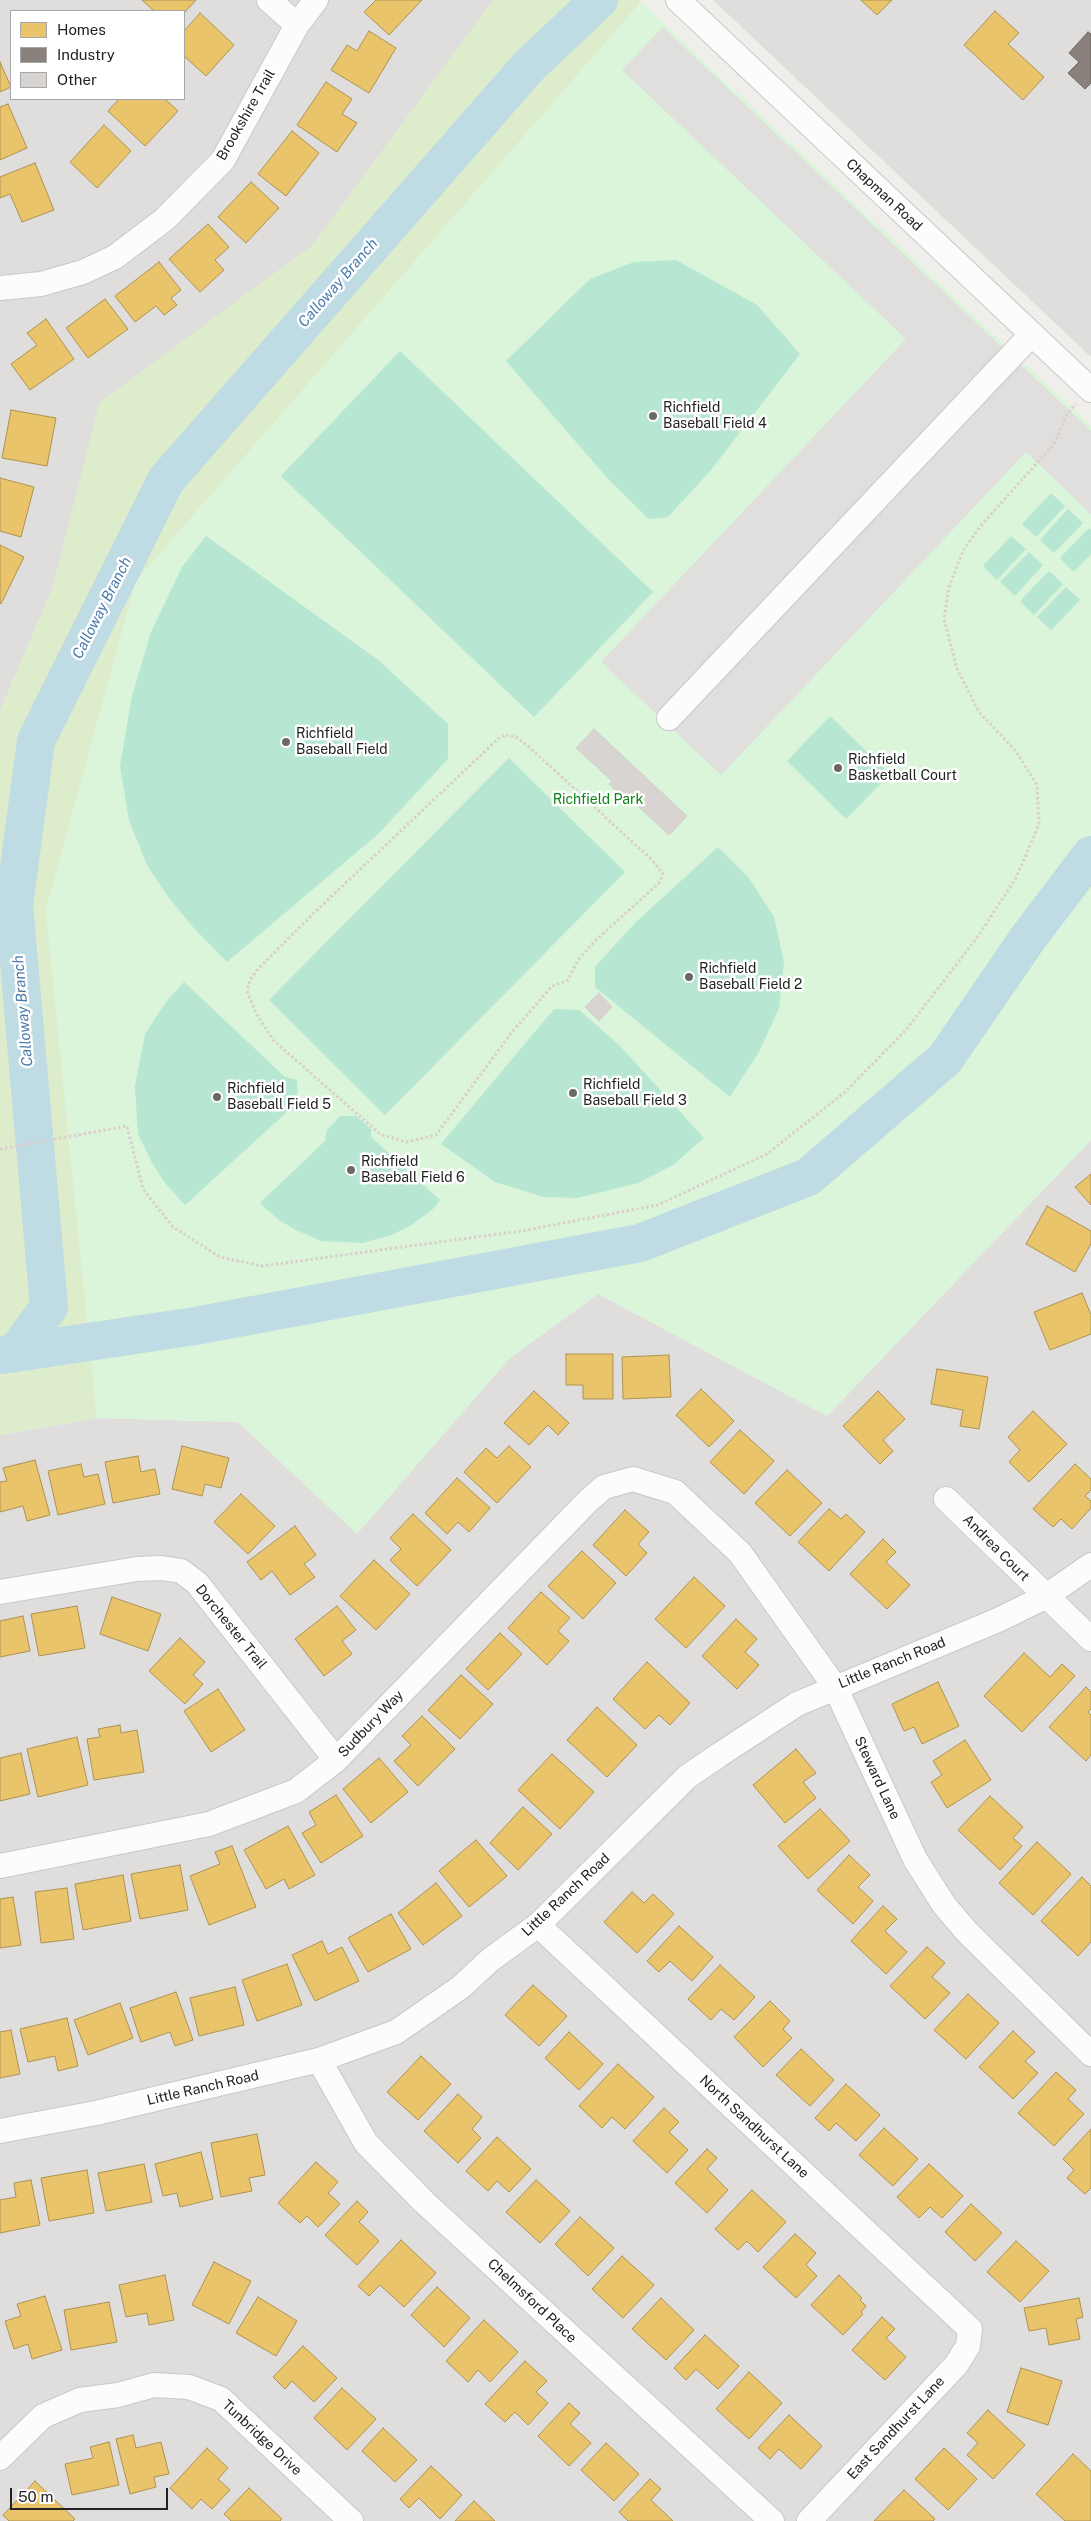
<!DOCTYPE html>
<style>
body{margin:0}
#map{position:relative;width:1091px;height:2521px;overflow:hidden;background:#f0eeeb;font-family:"Public Sans",sans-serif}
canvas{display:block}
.legend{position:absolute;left:10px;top:10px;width:175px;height:90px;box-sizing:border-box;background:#fff;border:1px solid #a7a7a7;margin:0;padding:6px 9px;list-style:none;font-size:15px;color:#222}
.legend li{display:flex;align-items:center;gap:10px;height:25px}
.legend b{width:25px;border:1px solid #a7a7a7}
.scale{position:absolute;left:10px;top:2488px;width:158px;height:22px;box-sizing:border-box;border:2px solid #222;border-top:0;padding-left:6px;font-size:15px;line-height:18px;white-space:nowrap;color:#222;-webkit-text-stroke:4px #fff;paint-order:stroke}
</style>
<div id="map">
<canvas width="1091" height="2521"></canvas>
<ul class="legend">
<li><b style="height:14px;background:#e9c46a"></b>Homes</li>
<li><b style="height:14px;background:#8a817c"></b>Industry</li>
<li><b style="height:14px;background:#d7d4d2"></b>Other</li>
</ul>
<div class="scale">50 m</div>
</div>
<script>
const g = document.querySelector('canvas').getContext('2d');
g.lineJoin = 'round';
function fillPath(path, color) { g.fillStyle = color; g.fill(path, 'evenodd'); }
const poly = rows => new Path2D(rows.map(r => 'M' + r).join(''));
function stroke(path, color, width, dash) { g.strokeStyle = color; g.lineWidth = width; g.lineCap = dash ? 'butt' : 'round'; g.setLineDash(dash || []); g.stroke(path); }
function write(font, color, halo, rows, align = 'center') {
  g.font = font + ' "Public Sans",sans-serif'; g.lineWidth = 5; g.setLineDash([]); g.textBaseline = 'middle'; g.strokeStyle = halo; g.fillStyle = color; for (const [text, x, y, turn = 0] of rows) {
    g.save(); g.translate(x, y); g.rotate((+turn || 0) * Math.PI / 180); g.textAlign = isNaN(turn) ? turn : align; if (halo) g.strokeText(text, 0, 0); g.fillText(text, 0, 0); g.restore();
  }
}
const residential = poly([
 [0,0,494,0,313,245,100,403,53,587,0,711],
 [11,11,184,11,184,99,11,99],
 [713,0,1091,0,1091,357],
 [1091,1140,1091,2521,0,2521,0,1435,97,1418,238,1422,357,1533,510,1358,598,1294,827,1416]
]);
const grass = poly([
 [493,0,639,0,641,2,136,581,46,910,97,1418,0,1435,0,711,53,587,99,403,313,245]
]);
const park = poly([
 [641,2,1091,426,1091,1140,827,1416,598,1294,510,1358,357,1534,238,1422,97,1418,46,910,136,581]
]);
const pitch = poly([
 [676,260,757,305,800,354,711,470,668,517,649,519,608,479,506,361,590,279,634,262],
 [400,351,653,592,534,717,281,476],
 [1051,493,1065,506,1036,537,1022,524],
 [1068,509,1083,523,1054,553,1040,540],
 [1089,528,1091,530,1091,554,1074,572,1060,558],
 [206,536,377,659,448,724,448,759,378,834,227,962,192,926,169,898,147,865,129,820,120,766,132,696,151,632,182,567],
 [1011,536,1026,549,997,580,983,566],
 [1029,552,1043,565,1015,596,1000,582],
 [1049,571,1063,584,1034,615,1020,601],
 [1066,587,1080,600,1051,630,1037,617],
 [830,716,890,774,846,819,787,761],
 [509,758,625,872,385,1115,269,1000],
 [718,847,749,878,774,917,784,962,779,1008,760,1050,730,1097,595,987,595,967,635,923],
 [184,982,285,1077,297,1080,298,1109,287,1112,185,1205,166,1184,152,1163,138,1134,135,1086,145,1034,166,1002],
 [554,1009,579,1010,620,1046,704,1138,673,1165,638,1183,577,1198,544,1197,495,1182,441,1144],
 [340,1116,356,1116,371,1129,371,1137,440,1200,433,1209,413,1224,392,1235,363,1243,321,1241,296,1230,279,1220,260,1203,325,1141,327,1130]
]);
const parking = poly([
 [663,27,1091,431,1091,514,1026,452,721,775,601,662,906,339,622,70]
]);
const homes = poly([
 [142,0,196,0,184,13,184,11,154,11,142,0],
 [376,0,422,0,389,35,364,12,376,0],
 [861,0,892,0,877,15,861,0],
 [995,11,1019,33,1008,44,1044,77,1023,100,964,45,995,11],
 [200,13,234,45,206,76,184,56,184,31,200,13],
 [369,31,396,48,369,93,331,70,347,45,357,51,369,31],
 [0,62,11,87,0,92,0,62],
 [326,82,352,99,342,114,357,123,337,152,297,125,326,82],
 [119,99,165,99,178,111,145,146,108,111,119,99],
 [8,104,27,148,0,160,0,107,8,104],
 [104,125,131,151,97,188,70,162,104,125],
 [292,131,319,153,286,196,258,174,292,131],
 [35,163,54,210,22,222,10,194,0,198,0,177,35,163],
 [251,182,279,208,246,243,218,217,251,182],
 [208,224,229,247,215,260,224,270,200,292,169,259,208,224],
 [159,262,181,290,171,298,177,305,164,315,156,306,135,322,115,296,159,262],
 [105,299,128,329,88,358,66,328,105,299],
 [46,319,74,359,30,390,11,364,37,345,27,333,46,319],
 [11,410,56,418,47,466,2,458,11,410],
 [0,478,34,487,21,537,0,531,0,478],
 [0,545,24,557,1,604,0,603,0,545],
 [1091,1174,1091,1205,1075,1187,1091,1174],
 [1047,1206,1091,1231,1091,1244,1075,1272,1026,1244,1047,1206],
 [1082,1293,1091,1315,1091,1334,1050,1350,1034,1312,1082,1293],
 [566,1354,613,1354,613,1399,583,1399,583,1385,566,1385,566,1354],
 [669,1355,671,1397,623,1399,622,1357,669,1355],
 [937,1369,988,1377,979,1429,960,1426,963,1410,931,1404,937,1369],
 [701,1389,734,1421,709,1447,676,1415,701,1389],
 [534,1391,569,1423,558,1435,548,1425,529,1445,504,1423,534,1391],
 [878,1391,905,1419,883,1440,893,1451,880,1464,843,1426,878,1391],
 [1033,1411,1067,1444,1029,1482,1009,1462,1020,1450,1008,1437,1033,1411],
 [740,1430,774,1461,744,1494,710,1462,740,1430],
 [182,1446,229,1458,221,1488,205,1484,202,1496,172,1489,182,1446],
 [509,1446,531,1467,497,1503,464,1472,486,1448,497,1458,509,1446],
 [138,1456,141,1472,155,1469,160,1494,113,1503,105,1462,138,1456],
 [35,1460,50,1515,27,1521,23,1506,0,1512,0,1482,7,1481,3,1468,35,1460],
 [81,1464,84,1477,98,1474,105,1504,58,1515,48,1471,81,1464],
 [1075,1464,1091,1479,1091,1490,1085,1496,1091,1501,1091,1508,1072,1529,1061,1519,1053,1527,1033,1509,1075,1464],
 [787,1470,822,1503,790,1536,755,1503,787,1470],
 [457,1478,490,1508,469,1532,458,1522,447,1534,425,1513,457,1478],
 [241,1494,275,1526,248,1554,214,1522,241,1494],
 [829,1509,841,1519,846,1514,865,1532,829,1571,798,1542,829,1509],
 [625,1510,649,1532,638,1544,647,1553,626,1576,593,1545,625,1510],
 [413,1514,451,1550,417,1586,390,1560,401,1549,390,1538,413,1514],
 [295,1526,316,1555,304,1564,315,1577,290,1595,272,1571,261,1580,247,1562,295,1526],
 [883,1539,896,1552,886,1562,910,1585,887,1609,850,1574,883,1539],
 [582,1551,616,1583,583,1619,548,1586,582,1551],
 [374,1560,410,1594,376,1630,340,1596,374,1560],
 [694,1577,725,1606,686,1648,655,1619,694,1577],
 [541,1592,570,1618,558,1631,569,1641,547,1665,508,1628,541,1592],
 [112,1597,161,1614,148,1651,100,1634,112,1597],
 [77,1606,85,1648,39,1656,31,1614,77,1606],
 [337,1606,356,1630,342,1641,352,1654,324,1676,295,1639,337,1606],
 [23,1616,30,1651,0,1657,0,1621,23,1616],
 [736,1619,757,1639,745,1652,759,1665,737,1689,702,1656,736,1619],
 [500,1633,522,1654,488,1690,466,1669,500,1633],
 [180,1638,205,1662,193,1675,203,1684,185,1704,149,1671,180,1638],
 [1024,1653,1050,1677,1062,1664,1075,1676,1022,1732,984,1696,1024,1653],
 [647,1662,690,1703,670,1725,659,1715,645,1729,613,1699,647,1662],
 [461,1675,493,1704,460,1739,428,1710,461,1675],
 [938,1682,959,1726,922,1744,914,1727,904,1731,892,1704,938,1682],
 [1086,1687,1091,1692,1091,1709,1088,1712,1091,1715,1091,1755,1086,1761,1049,1727,1086,1687],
 [218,1689,245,1730,211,1752,184,1711,218,1689],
 [597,1707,637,1745,607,1777,567,1740,597,1707],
 [422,1716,455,1749,418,1786,394,1761,411,1745,402,1736,422,1716],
 [120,1725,121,1733,137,1730,144,1772,94,1780,87,1739,100,1737,98,1729,120,1725],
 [77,1737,88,1785,38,1797,27,1749,77,1737],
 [965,1740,991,1780,947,1808,931,1782,942,1775,933,1761,965,1740],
 [796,1749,816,1773,803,1782,816,1798,785,1823,753,1785,796,1749],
 [21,1753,30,1794,0,1801,0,1758,21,1753],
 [552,1754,594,1792,560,1829,518,1790,552,1754],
 [379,1758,408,1792,371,1823,343,1789,379,1758],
 [336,1795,363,1836,321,1863,302,1833,316,1825,309,1812,336,1795],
 [990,1796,1023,1827,1013,1838,1022,1846,1000,1870,958,1830,990,1796],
 [523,1807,552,1834,518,1870,490,1843,523,1807],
 [820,1809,850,1841,808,1879,778,1846,820,1809],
 [288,1826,315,1875,289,1889,284,1879,266,1889,244,1850,288,1826],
 [476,1840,507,1876,469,1907,439,1871,476,1840],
 [1037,1842,1071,1874,1033,1915,999,1883,1037,1842],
 [232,1846,256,1907,209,1925,190,1876,220,1864,215,1852,232,1846],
 [849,1855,870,1875,858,1887,873,1901,853,1924,817,1890,849,1855],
 [180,1865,188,1910,140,1919,131,1874,180,1865],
 [123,1875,131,1921,83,1930,75,1884,123,1875],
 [1082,1877,1091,1886,1091,1942,1078,1956,1041,1921,1082,1877],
 [436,1883,462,1916,423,1945,398,1913,436,1883],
 [67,1888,74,1939,41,1943,35,1892,67,1888],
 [632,1892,644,1903,653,1894,674,1914,637,1953,604,1922,632,1892],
 [13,1897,21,1945,0,1948,0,1899,13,1897],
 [883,1906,897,1919,885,1931,907,1952,886,1974,851,1941,883,1906],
 [391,1914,411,1949,368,1972,348,1938,391,1914],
 [679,1926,713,1957,692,1981,670,1961,659,1972,647,1961,679,1926],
 [322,1941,328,1954,342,1947,359,1981,315,2001,292,1955,322,1941],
 [927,1947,945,1963,932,1977,950,1993,925,2019,890,1986,927,1947],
 [287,1964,302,2005,257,2021,242,1980,287,1964],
 [720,1965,755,1997,734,2020,721,2009,711,2020,688,1999,720,1965],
 [533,1985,567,2016,539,2046,505,2015,533,1985],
 [235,1987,244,2025,199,2036,190,1998,235,1987],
 [176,1992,193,2040,175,2046,170,2032,141,2042,130,2008,176,1992],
 [968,1994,999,2023,966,2059,934,2030,968,1994],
 [770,2001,790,2021,783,2029,792,2038,763,2067,734,2037,770,2001],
 [120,2003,133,2038,88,2055,74,2020,120,2003],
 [67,2018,78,2066,58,2071,55,2056,28,2062,20,2029,67,2018],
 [11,2030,20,2074,0,2078,0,2032,11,2030],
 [1013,2031,1035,2052,1025,2061,1038,2073,1013,2099,979,2067,1013,2031],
 [569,2032,603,2064,579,2090,545,2058,569,2032],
 [801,2049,834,2080,810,2106,776,2075,801,2049],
 [421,2056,451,2084,418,2120,387,2092,421,2056],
 [618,2064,654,2097,625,2129,612,2117,602,2128,579,2106,618,2064],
 [1056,2072,1076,2090,1068,2099,1084,2114,1054,2146,1018,2113,1056,2072],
 [846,2084,880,2115,856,2141,836,2123,829,2131,815,2118,846,2084],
 [458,2094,482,2117,472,2129,481,2138,458,2163,424,2131,458,2094],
 [664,2108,679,2122,669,2132,688,2150,667,2173,633,2141,664,2108],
 [884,2128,918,2159,893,2186,859,2155,884,2128],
 [1091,2129,1091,2188,1085,2194,1067,2178,1074,2170,1063,2159,1091,2129],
 [257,2134,265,2175,249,2178,252,2191,221,2197,211,2143,257,2134],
 [497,2137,531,2169,509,2192,497,2181,488,2191,466,2171,497,2137],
 [707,2149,717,2158,707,2169,728,2190,707,2213,675,2183,707,2149],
 [201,2152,213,2199,180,2207,177,2193,163,2196,155,2164,201,2152],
 [316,2162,338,2182,328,2193,340,2204,318,2227,307,2216,300,2223,278,2203,316,2162],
 [144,2164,152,2202,106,2211,98,2173,144,2164],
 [929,2164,963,2196,942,2218,930,2207,919,2218,897,2197,929,2164],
 [87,2170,94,2213,49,2221,41,2178,87,2170],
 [31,2180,40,2225,0,2233,0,2200,16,2197,14,2183,31,2180],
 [536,2180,570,2211,540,2243,506,2212,536,2180],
 [752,2190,786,2222,758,2252,747,2241,738,2250,715,2229,752,2190],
 [357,2201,368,2212,359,2222,379,2241,357,2265,325,2235,357,2201],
 [971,2204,1002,2233,975,2261,945,2232,971,2204],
 [580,2217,614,2248,588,2276,555,2244,580,2217],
 [795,2234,816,2253,806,2265,817,2276,796,2298,763,2267,795,2234],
 [401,2240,436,2273,404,2307,380,2285,369,2296,358,2286,401,2240],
 [1016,2241,1049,2271,1020,2302,987,2272,1016,2241],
 [622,2256,654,2285,623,2318,592,2289,622,2256],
 [214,2262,251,2281,229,2324,192,2305,214,2262],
 [165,2275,174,2320,149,2325,147,2313,126,2317,119,2285,165,2275],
 [839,2275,862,2298,860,2300,866,2306,861,2312,863,2314,843,2335,811,2305,839,2275],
 [437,2287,470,2318,444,2347,411,2315,437,2287],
 [45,2296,62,2350,32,2359,28,2344,14,2349,5,2321,21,2316,17,2304,45,2296],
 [258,2297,297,2321,276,2356,236,2333,258,2297],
 [661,2298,694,2330,666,2360,632,2329,661,2298],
 [1079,2298,1083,2317,1076,2319,1080,2339,1049,2345,1046,2328,1029,2331,1024,2308,1079,2298],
 [109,2302,117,2342,71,2350,64,2310,109,2302],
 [882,2317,895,2329,886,2338,906,2357,885,2380,852,2350,882,2317],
 [484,2320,518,2352,490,2382,478,2370,468,2382,446,2361,484,2320],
 [705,2335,739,2366,718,2389,696,2369,686,2380,674,2368,705,2335],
 [303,2346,337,2378,314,2402,292,2381,285,2389,273,2377,303,2346],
 [525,2361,547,2381,536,2392,548,2403,528,2425,515,2412,505,2422,485,2404,525,2361],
 [1021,2368,1062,2381,1048,2425,1007,2412,1021,2368],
 [749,2372,782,2403,749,2439,716,2409,749,2372],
 [342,2388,376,2419,347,2450,314,2418,342,2388],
 [569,2403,580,2413,570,2424,591,2443,569,2466,538,2436,569,2403],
 [988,2410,1025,2445,993,2479,967,2455,978,2443,967,2433,988,2410],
 [789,2415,822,2446,801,2469,779,2449,770,2459,758,2448,789,2415],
 [383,2428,417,2460,395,2482,362,2451,383,2428],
 [133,2435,136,2448,161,2442,169,2474,154,2477,156,2487,130,2494,116,2439,133,2435],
 [109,2442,119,2485,72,2495,65,2464,93,2458,90,2447,109,2442],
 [606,2443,639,2474,614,2501,581,2470,606,2443],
 [207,2448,228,2468,218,2479,230,2490,212,2509,201,2499,192,2509,170,2488,207,2448],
 [944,2448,977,2479,948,2510,915,2479,944,2448],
 [1073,2454,1091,2471,1091,2521,1065,2521,1036,2494,1073,2454],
 [431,2466,462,2495,440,2519,419,2498,409,2508,400,2499,431,2466],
 [650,2479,661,2489,651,2500,673,2521,628,2521,619,2512,650,2479],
 [35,2481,75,2519,73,2521,9,2521,3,2515,35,2481],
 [249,2488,282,2519,280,2521,231,2521,224,2514,249,2488],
 [904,2490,935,2519,933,2521,874,2521,904,2490],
 [474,2501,495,2521,455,2521,474,2501]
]);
const industry = poly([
 [1088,32,1091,34,1091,83,1085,89,1068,73,1079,62,1069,53,1088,32]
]);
const river = poly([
 [16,1352,49,1307,14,905,36,741,166,480,529,66,599,0],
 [2,1355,195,1326,640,1243,808,1177,945,1059,1028,938,1091,855]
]);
const building = poly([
 [594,729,687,816,669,835,631,800,628,802,609,784,612,781,576,748,594,729],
 [599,993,612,1007,599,1021,585,1007,599,993]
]);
const path = poly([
 [506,735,516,737,529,747,652,860,663,874,659,883,596,940,578,960,568,980,552,986,512,1032,436,1135,406,1142,380,1134,274,1041,256,1013,247,991,250,980,258,969,314,913,499,738,506,735],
 [0,1149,127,1126,143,1189,173,1227,220,1257,262,1266,521,1231,658,1205,767,1154,845,1092,906,1030,979,935,1016,878,1039,824,1037,785,1015,750,979,712,957,669,944,619,949,587,963,551,978,529,1054,444,1067,414,1076,404]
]);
const minor = poly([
 [269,0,297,25],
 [678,0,1091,390],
 [0,288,41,284,83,272,115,257,165,219,223,160,297,25,316,0],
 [669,718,1032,334],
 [946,1499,1091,1639],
 [0,1592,137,1569,162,1568,181,1571,197,1583,336,1760],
 [0,1866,209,1824,296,1791,336,1760,588,1501,604,1487,633,1479,675,1492,740,1553,835,1687,915,1859,944,1905,968,1933,1091,2054],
 [538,1925,970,2329,968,2346,956,2365,809,2521],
 [319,2060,366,2143,424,2202,772,2521],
 [0,2131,96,2113,319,2060,396,2032,461,1987,490,1960,538,1925,687,1777,719,1755,797,1704,998,1620,1045,1597,1091,1565],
 [0,2458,43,2416,80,2400,118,2395,154,2385,189,2387,221,2399,351,2521]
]);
const markers = [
 [653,416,5,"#6a6968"],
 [286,742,5,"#6a6968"],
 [838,768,5,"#6a6968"],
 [689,977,5,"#6a6968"],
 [573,1093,5,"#6a6968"],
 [217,1097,5,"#6a6968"],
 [351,1170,5,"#6a6968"]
];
const streetNames = [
 ["Brookshire Trail",246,115,-60],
 ["Chapman Road",884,195,43],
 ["Andrea Court",996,1548,45],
 ["Dorchester Trail",231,1627,51],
 ["Little Ranch Road",892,1663,-22],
 ["Sudbury Way",371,1724,-46],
 ["Steward Lane",877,1778,65],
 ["Little Ranch Road",566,1895,-43],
 ["Little Ranch Road",203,2088,-13],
 ["North Sandhurst Lane",754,2127,43],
 ["Chelmsford Place",532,2301,43],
 ["East Sandhurst Lane",896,2428,-47],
 ["Tunbridge Drive",262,2438,43]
];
const poiNames = [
 ["Richfield",663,408],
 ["Baseball Field 4",663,424],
 ["Richfield",296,734],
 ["Baseball Field",296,750],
 ["Richfield",848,760],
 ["Basketball Court",848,776],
 ["Richfield",699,969],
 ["Baseball Field 2",699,985],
 ["Richfield",583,1085],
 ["Baseball Field 3",583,1101],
 ["Richfield",227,1089],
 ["Baseball Field 5",227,1105],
 ["Richfield",361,1162],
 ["Baseball Field 6",361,1178]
];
const parkNames = [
 ["Richfield Park",598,800]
];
const waterNames = [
 ["Calloway Branch",338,283,-49],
 ["Calloway Branch",102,608,-63],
 ["Calloway Branch",23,1011,-95]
];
fillPath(residential, '#dfdedc');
fillPath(grass, '#ddeccb');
fillPath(park, '#daf5da');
fillPath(pitch, '#b7e6d2');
fillPath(parking, '#e0dfde');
fillPath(homes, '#e9c46a');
stroke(homes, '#ad9354', 1);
fillPath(industry, '#8a817c');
stroke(industry, '#6b6461', 1);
stroke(river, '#bfdbe3', 38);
fillPath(building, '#d7d4d2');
stroke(building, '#d3d0cc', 1);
stroke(minor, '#c9c8c7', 26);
stroke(path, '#dccecd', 3, [2.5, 2.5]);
stroke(minor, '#fdfcfc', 24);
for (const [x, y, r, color] of markers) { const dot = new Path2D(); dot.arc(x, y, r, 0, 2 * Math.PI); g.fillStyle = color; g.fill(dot); stroke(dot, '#fff', 2); }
write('14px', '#222', '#fff', streetNames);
write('14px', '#222', '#fff', poiNames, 'left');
write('14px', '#0c8416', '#fff', parkNames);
write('italic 15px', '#4a7aab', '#fff', waterNames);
</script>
